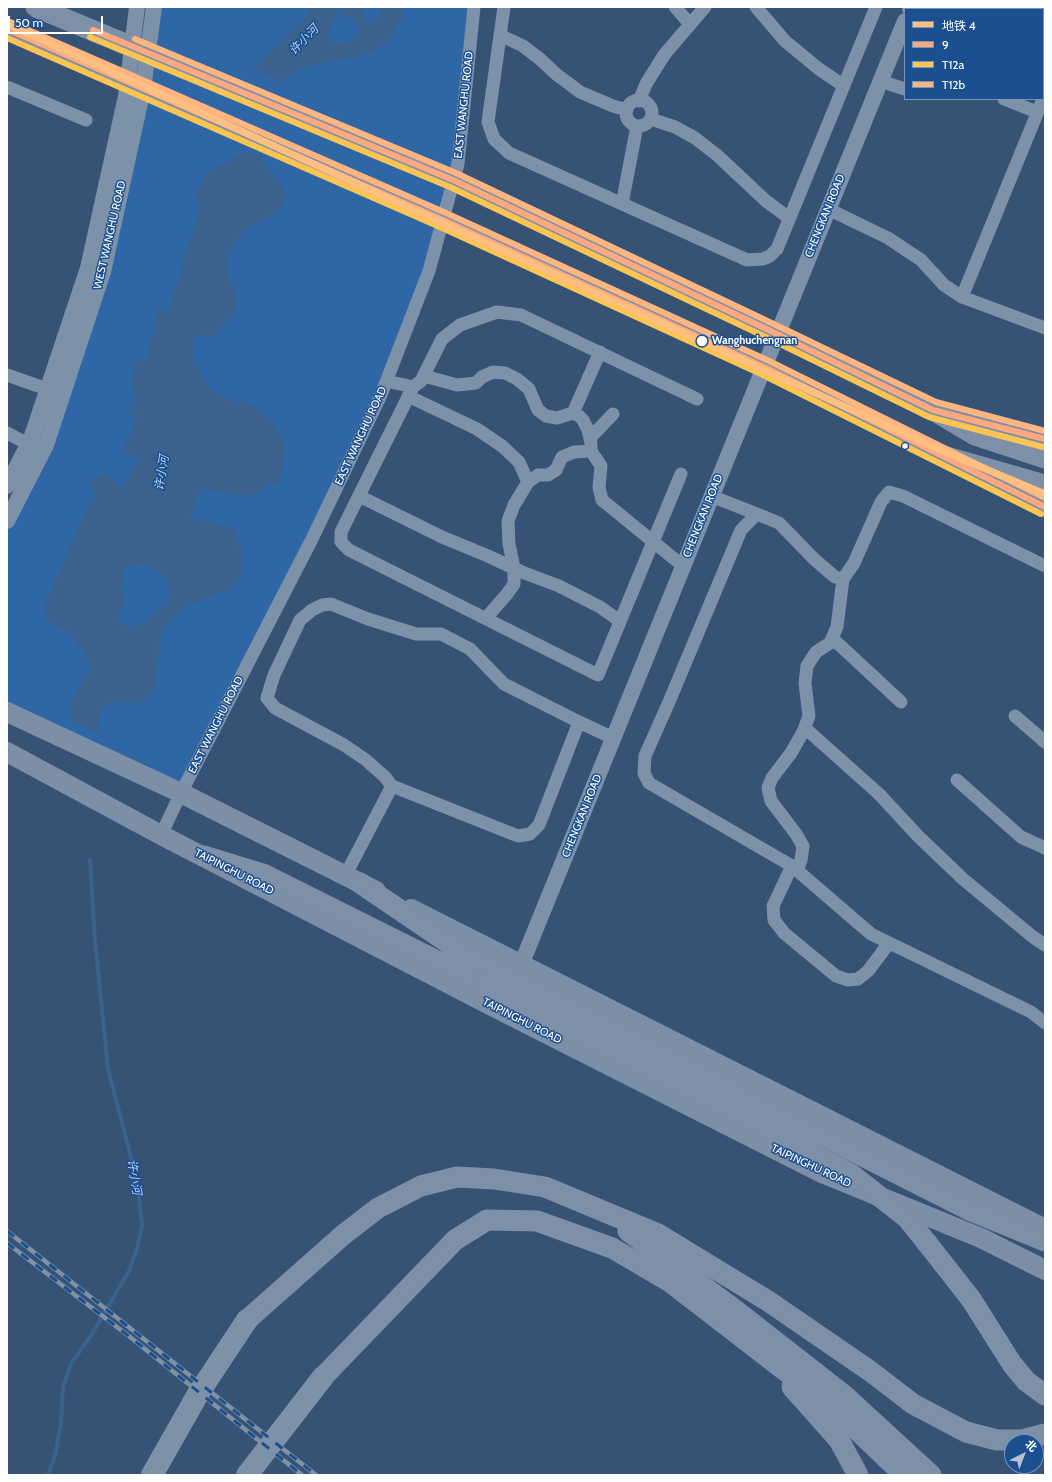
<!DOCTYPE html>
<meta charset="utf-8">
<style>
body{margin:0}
#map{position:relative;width:1052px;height:1482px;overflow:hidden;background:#365274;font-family:Cabin,"Noto Sans SC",sans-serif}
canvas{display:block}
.frame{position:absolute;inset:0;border:8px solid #fff;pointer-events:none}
.legend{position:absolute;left:904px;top:8px;width:140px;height:92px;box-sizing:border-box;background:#1b4f8f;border:1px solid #7695bc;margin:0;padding:5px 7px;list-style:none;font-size:12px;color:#fff}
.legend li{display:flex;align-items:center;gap:8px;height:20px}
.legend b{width:20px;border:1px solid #7695bc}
.north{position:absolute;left:1004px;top:1434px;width:40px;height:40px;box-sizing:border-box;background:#1b4f8f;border:1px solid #7695bc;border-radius:50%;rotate:42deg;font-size:11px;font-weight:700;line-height:16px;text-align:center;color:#fff}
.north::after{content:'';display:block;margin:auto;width:14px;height:18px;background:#b9c2ce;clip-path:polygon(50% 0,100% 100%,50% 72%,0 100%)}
.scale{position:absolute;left:8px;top:16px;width:95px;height:18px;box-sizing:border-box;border:2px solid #fff;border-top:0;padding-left:5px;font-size:12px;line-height:14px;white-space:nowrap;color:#fff;-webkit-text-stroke:3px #1b4f8f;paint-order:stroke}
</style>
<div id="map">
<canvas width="1052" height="1482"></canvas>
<div class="frame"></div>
<ul class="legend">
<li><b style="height:5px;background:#ffbf80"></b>地铁 4</li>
<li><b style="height:5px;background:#ffa980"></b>9</li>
<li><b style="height:5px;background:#fcc553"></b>T12a</li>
<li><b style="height:5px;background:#ffb580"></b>T12b</li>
</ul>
<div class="north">北</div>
<div class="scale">50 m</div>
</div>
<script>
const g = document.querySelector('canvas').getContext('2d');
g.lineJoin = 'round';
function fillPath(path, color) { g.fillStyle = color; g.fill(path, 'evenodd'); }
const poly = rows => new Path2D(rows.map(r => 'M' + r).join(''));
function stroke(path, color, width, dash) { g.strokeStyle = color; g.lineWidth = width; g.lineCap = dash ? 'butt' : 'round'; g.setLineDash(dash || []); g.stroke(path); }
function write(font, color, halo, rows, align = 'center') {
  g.font = font + ' Cabin,"Noto Sans SC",sans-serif'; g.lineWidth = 3; g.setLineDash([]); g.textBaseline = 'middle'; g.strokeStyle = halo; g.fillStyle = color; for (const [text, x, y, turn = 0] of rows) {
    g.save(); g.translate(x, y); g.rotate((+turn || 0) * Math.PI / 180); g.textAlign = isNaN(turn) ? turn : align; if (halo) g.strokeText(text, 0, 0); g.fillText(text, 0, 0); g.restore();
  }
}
const green = poly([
 [154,7,474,7,458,164,381,395,181,793,7,712,7,521,46,445]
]);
const water = poly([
 [312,7,362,7,365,18,368,24,379,20,379,7,402,7,402,19,387,42,373,51,346,59,301,67,281,83,254,68,266,55,304,20],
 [338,12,348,16,359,24,360,34,350,42,335,44,328,41,329,29],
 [249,151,263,158,263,166,281,184,287,194,282,206,267,218,247,228,232,246,227,261,229,277,238,300,234,316,221,326,213,335,194,336,194,366,200,365,200,377,216,393,233,402,247,403,259,409,272,422,285,442,284,464,278,484,270,482,256,495,238,495,201,488,190,518,235,528,242,559,239,579,229,590,185,606,170,620,161,633,154,689,142,703,111,701,102,710,97,725,102,736,75,722,69,716,72,699,81,685,82,675,90,675,89,658,84,658,86,648,79,648,78,642,68,631,54,626,48,621,45,610,47,600,89,503,97,497,89,481,107,473,111,479,123,488,139,460,123,450,138,415,128,413,129,407,136,407,132,379,136,361,146,360,158,310,168,313,201,205,194,202,199,186,208,173,219,165],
 [133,564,153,567,168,581,169,600,156,610,144,624,128,627,118,618,124,604,121,588,124,570]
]);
const stream = poly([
 [48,1475,55,1456,61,1424,63,1387,71,1364,92,1334,129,1271,136,1252,142,1226,139,1197,131,1157,108,1069,95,941,90,860]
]);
const minor = poly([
 [504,7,488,122,494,139,509,153,747,260,763,259,770,256,777,249,876,7],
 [675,7,690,24],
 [756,7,785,41,819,69,844,86],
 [926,7,929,9],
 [500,35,523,46,540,59,556,74,580,92,613,106,627,110],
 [880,81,905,89],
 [7,87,86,120],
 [1004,99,1037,112],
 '626 113a13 13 0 1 1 26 0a13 13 0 1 1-26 0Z',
 [639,101,646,84,664,55,705,7],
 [651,119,675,127,695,138,718,156,766,201,789,218],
 [622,204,637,126],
 [828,209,888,238,921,260,944,285,962,297,1045,328],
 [962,297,1043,99],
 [7,375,47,389],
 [424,376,457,385,476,383,482,377,493,372,505,373,517,379,529,389,538,410,546,416,557,418,573,413,579,416,583,420,588,430,591,443,591,451,601,466,599,487,602,500,683,566],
 [387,381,413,387,421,381,442,339,460,325,497,312,521,315,697,399],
 [413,387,341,532,341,542,349,550,598,675,681,474],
 [408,396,477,429,502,446,519,462,528,482],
 [573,413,600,352],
 [7,433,28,444],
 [590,438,613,414],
 [359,496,442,537,488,556,522,572,559,586,600,607,620,621],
 [711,496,757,514],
 [1045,566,903,496,889,492,881,502,854,563,843,579,835,577,814,559,779,523,757,514,741,530,669,702,645,756,644,773,649,783,792,866,871,934,1031,1012,1045,1023],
 [486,618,507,594,514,584,514,568,509,544,508,521,514,505,528,482,538,475,548,475,556,470,562,457,574,452,591,451],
 [832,638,901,702],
 [1015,716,1045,742],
 [579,722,613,738],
 [805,728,879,794,918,836,963,879,1033,937,1045,945],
 [957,780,1021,837,1045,848],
 [161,835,181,793,312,539,381,395,429,271,458,164,474,7],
 [792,866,773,906,774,920,784,933,836,976,848,980,858,979,868,971,889,943],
 [797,871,801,860,803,846,796,834,771,801,768,788,772,778,791,753,803,732,809,716,805,683,807,666,816,652,830,643,837,627,843,579],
 [345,876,392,786,518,836,530,834,539,825,579,722,504,684,470,649,441,634,416,634,368,619,331,604,322,605,312,610,300,620,274,675,267,698,275,708,344,745,366,760,385,777,392,786]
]);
const tertiary = poly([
 [910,9,911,7],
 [7,486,31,439,88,268,126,96,137,7],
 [7,521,46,445,103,272,143,89,154,7],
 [516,976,521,965,905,21]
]);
const primary = poly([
 [944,413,1045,439],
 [967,469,1045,507],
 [7,712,181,793,376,891],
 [7,752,161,835,498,1009,822,1173,981,1238,1045,1270],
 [411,909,1045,1229]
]);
const trunk = poly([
 [36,7,453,180,777,334,933,410,975,435,1045,458],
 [7,29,443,220,764,367,940,455,1045,485],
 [204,856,263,874,483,984],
 [360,883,466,955,493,969],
 [628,1231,734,1309,844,1395,931,1475],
 [927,1243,971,1299,1012,1364,1026,1381,1045,1395],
 [247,1320,343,1235,378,1208,421,1186,457,1177,494,1179,545,1187,658,1234,768,1301,870,1371,913,1404,966,1432,997,1440,1022,1440,1045,1434],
 [323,1377,455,1240,487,1220,537,1221,612,1248,670,1282,836,1410,904,1475],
 [792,1387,839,1440,858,1475]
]);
const motorway = poly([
 [152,1475,198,1394,247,1320],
 [247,1475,323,1377]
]);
const rail = poly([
 [7,1231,316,1475],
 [7,1243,130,1337,302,1475]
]);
const trunkBridge = poly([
 [493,969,969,1210,1045,1241],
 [483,984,851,1174,907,1218,927,1243]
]);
const bus1 = poly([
 [7,29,443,220,764,367,1045,507],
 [93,30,453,180,777,334,933,410,1045,439]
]);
const bus2 = poly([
 [90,37,450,187,774,341,929,417,1043,447],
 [7,38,440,227,761,374,1041,514]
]);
const bus3 = poly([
 [10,22,446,213,767,360,1045,498],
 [135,39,456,173,780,327,936,402,1045,431]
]);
const metro1 = poly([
 [7,24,938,449,1045,494]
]);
const markers = [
 [702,341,6,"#fff"],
 [905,446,3.5,"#fff"]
];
const streetNames = [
 ["EAST WANGHU ROAD",464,105,-84],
 ["CHENGKAN ROAD",825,216,-68],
 ["WEST WANGHU ROAD",110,235,-77],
 ["EAST WANGHU ROAD",361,436,-65],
 ["CHENGKAN ROAD",703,516,-68],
 ["EAST WANGHU ROAD",216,725,-63],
 ["CHENGKAN ROAD",582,816,-68],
 ["TAIPINGHU ROAD",234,872,27],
 ["TAIPINGHU ROAD",522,1021,27],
 ["TAIPINGHU ROAD",811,1166,25]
];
const stopNames = [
 ["Wanghuchengnan",712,341]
];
const waterNames = [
 ["许小河",304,40,-46],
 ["许小河",162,473,-81],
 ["许小河",134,1177,81]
];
fillPath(green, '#2f66a5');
fillPath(water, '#3b618d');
stroke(stream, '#3b618d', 4);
stroke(minor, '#7d92a8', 13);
stroke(tertiary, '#7d92a8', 16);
stroke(primary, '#7d8ea7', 20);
stroke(trunk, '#7e90a7', 21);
stroke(motorway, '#7e92a7', 22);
stroke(rail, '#7e92a7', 4.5);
stroke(rail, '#1b4f8f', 3, [9]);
stroke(trunkBridge, '#7e90a7', 21);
stroke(bus1, '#ffa980', 6);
stroke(bus2, '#fcc553', 6);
stroke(bus3, '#ffb580', 6);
stroke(metro1, '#ffbf80', 7);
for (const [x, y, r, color] of markers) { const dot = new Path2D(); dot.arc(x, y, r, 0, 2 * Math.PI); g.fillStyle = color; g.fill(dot); stroke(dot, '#1b4f8f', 1.5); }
write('11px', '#fff', '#1b4f8f', streetNames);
write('bold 11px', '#fff', '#1b4f8f', stopNames, 'left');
write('italic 12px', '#b5d3f5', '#1b4f8f', waterNames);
</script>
